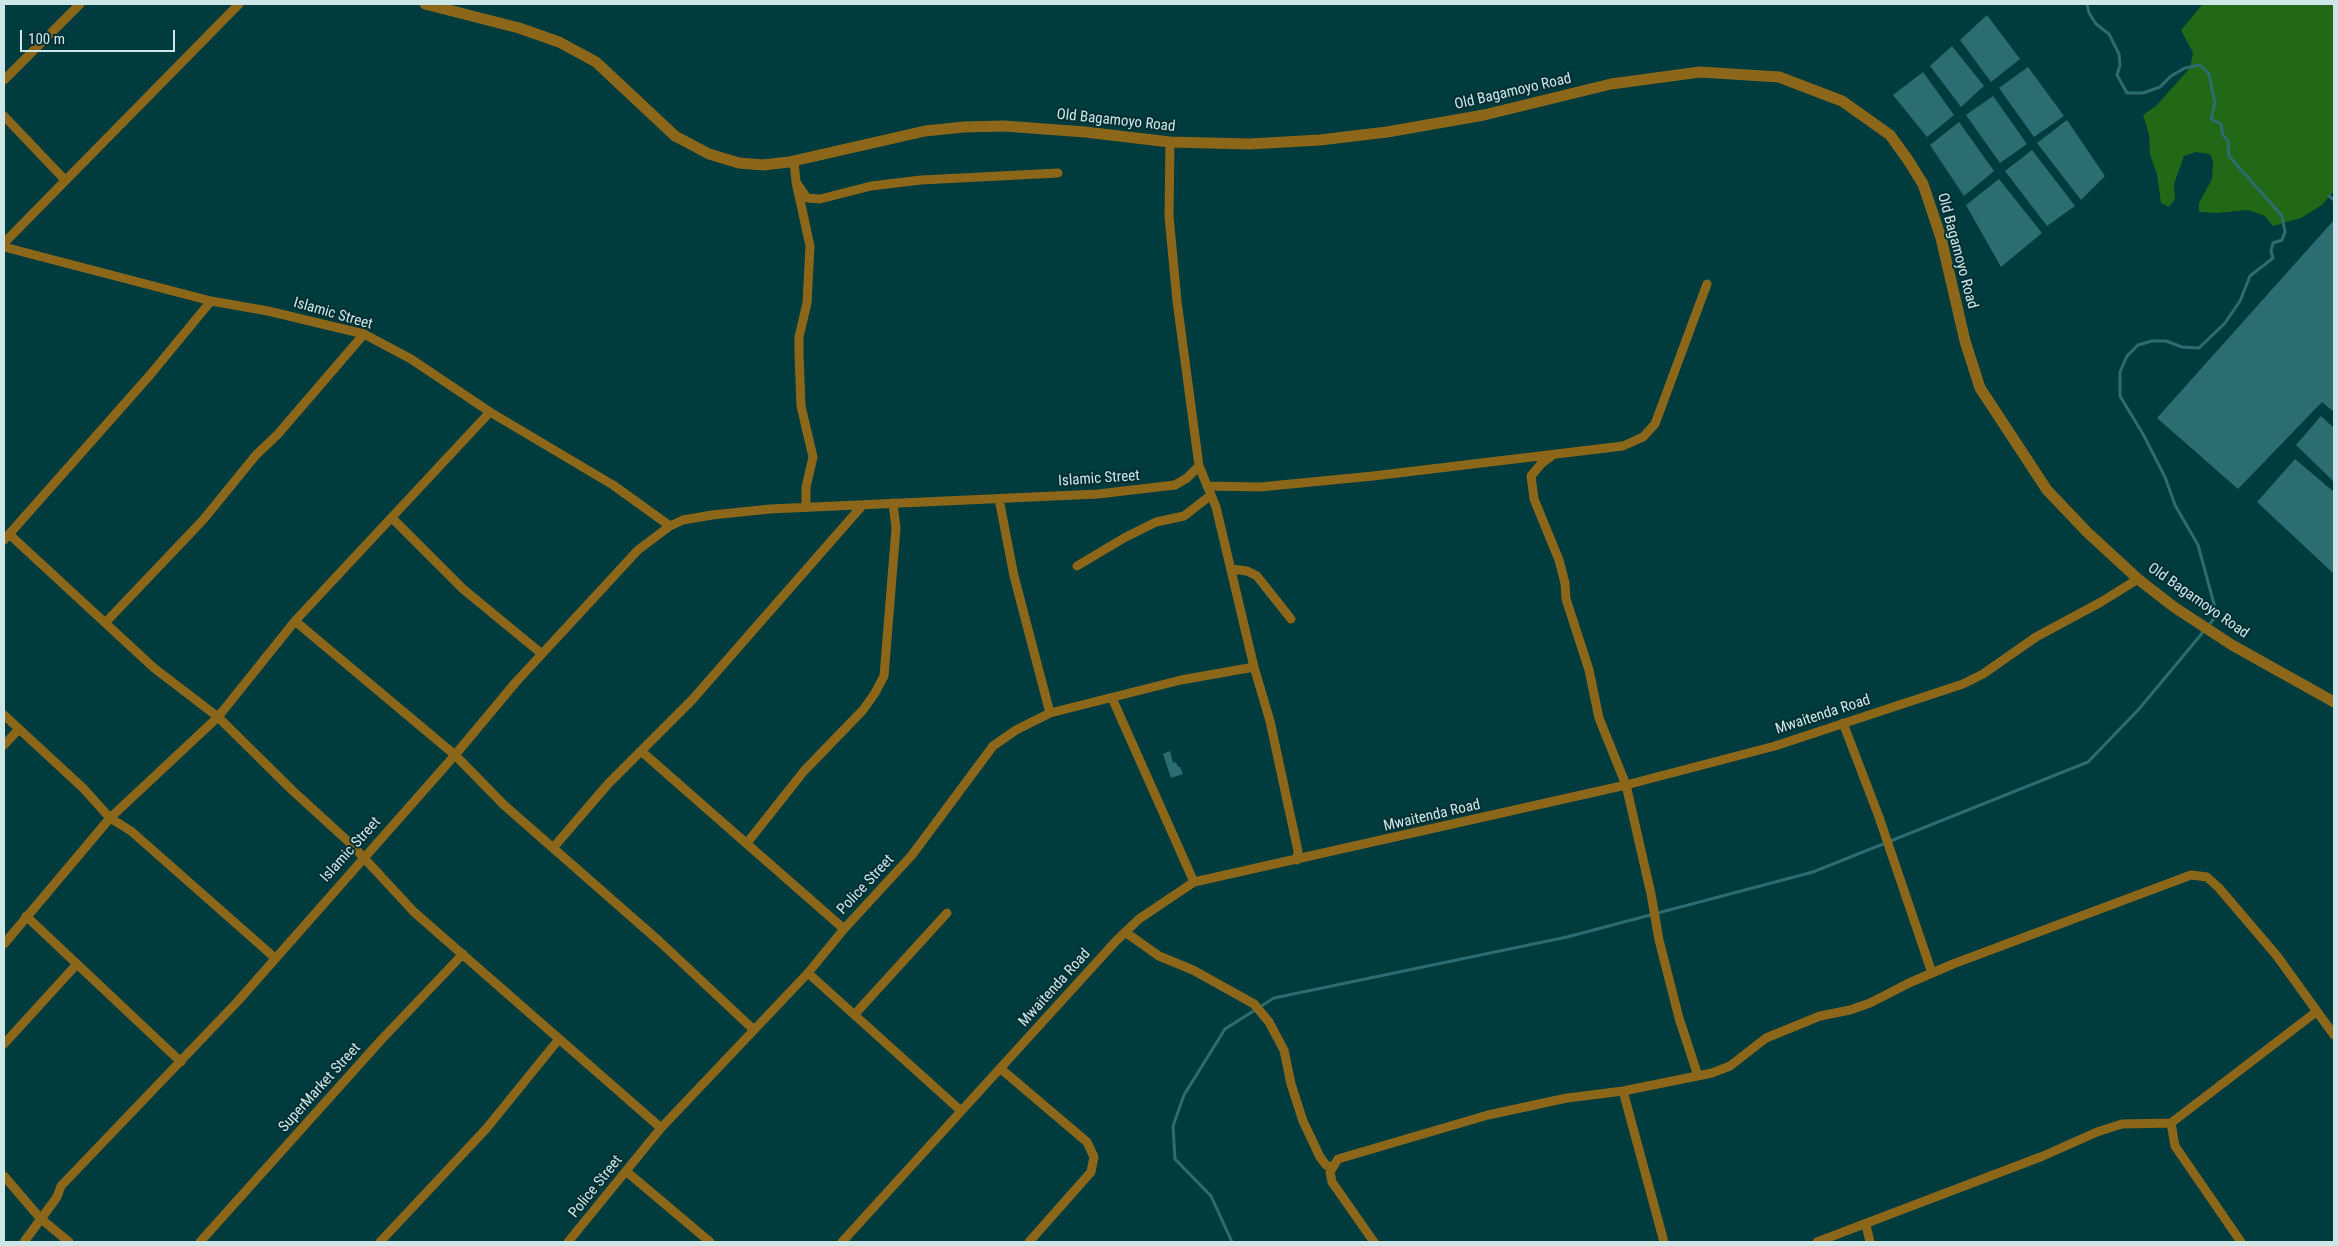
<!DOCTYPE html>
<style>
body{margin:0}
#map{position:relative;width:2338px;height:1246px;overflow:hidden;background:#003b3e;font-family:"Roboto Condensed",sans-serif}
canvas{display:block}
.frame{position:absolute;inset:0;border:5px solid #cde7e8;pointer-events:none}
.scale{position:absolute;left:20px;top:30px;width:155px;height:22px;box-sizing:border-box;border:2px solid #cde7e8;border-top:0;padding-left:6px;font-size:15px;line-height:18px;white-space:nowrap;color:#cde7e8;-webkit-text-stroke:4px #052f32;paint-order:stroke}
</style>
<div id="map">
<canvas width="2338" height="1246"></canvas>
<div class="frame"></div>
<div class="scale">100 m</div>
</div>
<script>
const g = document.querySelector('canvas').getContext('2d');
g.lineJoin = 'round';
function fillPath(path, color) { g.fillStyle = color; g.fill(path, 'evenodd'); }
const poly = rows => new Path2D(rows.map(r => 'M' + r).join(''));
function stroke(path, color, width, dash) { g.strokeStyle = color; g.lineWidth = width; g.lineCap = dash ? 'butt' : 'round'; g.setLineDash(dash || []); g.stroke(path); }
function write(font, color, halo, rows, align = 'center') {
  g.font = font + ' "Roboto Condensed",sans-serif'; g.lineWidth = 4; g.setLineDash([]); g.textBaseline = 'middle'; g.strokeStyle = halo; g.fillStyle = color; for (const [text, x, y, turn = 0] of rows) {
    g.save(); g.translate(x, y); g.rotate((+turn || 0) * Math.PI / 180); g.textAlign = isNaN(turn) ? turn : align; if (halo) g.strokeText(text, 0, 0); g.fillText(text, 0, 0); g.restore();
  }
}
const green = poly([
 [2203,4,2334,4,2334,191,2322,205,2301,218,2273,226,2265,216,2248,210,2215,213,2199,212,2199,203,2212,179,2213,161,2210,154,2196,152,2184,156,2174,184,2175,199,2169,207,2161,203,2157,174,2150,155,2149,134,2143,115,2156,106,2190,68,2193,53,2181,30]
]);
const water = poly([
 [1987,15,2020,59,1991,82,1960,40],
 [1952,46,1984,86,1961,107,1930,66],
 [2028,67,2064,116,2034,137,1999,88],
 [1923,72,1954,115,1927,137,1893,95],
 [1993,96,2027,144,2000,163,1966,115],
 [2067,120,2105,176,2081,200,2037,143],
 [1959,122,1994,171,1964,196,1930,145],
 [2032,150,2075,206,2047,226,2005,171],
 [1999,179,2042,233,2001,267,1966,205],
 [2334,220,2334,412,2322,402,2238,489,2157,418],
 [2321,416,2334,428,2334,482,2296,445],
 [2295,459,2334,492,2334,574,2257,502],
 [1170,751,1173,763,1176,762,1178,767,1180,767,1183,774,1171,778,1163,754]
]);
const stream = poly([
 [2087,4,2089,13,2096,24,2109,34,2119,54,2120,65,2117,75,2127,93,2143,93,2160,87,2171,76,2185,68,2200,65,2209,74,2215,103,2211,119,2221,124,2223,135,2228,141,2229,156,2282,216,2285,232,2282,240,2273,243,2271,251,2273,258,2250,276,2240,301,2225,323,2199,348,2182,347,2166,341,2152,341,2138,345,2127,356,2120,372,2120,396,2143,434,2165,477,2175,505,2198,545,2217,615,2208,626],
 [2329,196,2334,200],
 [1232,1242,1211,1196,1175,1159,1173,1126,1184,1095,1225,1029,1274,998,1567,937,1813,872,2088,762,2139,709,2204,631]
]);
const minor = poly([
 [4,80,80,4],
 [4,116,65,180],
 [794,161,796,182,807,198,820,199,871,186,921,180,1058,173],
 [796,182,810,246,807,303,799,337,799,354,801,406,813,457,806,487,806,507],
 [4,243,239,4],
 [4,247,211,301,268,311,364,334,411,359,490,412,613,485,670,526,683,520,712,515,770,509,1098,494,1175,485,1187,478,1199,466,1177,301,1169,216,1170,142],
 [1553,455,1541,464,1531,476,1534,499,1559,560,1565,583,1566,599,1589,670,1599,718,1626,785,1651,894,1659,940,1679,1018,1698,1076],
 [1199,466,1216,507,1254,667,1270,721,1298,851,1297,860],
 [1207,486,1260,487,1373,476,1623,446,1643,437,1655,424,1707,284],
 [999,499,1014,576,1050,713],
 [392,518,463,589,542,654],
 [9,534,154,668,218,717,293,791,351,844,414,912,661,1128],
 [4,540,150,375,211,301],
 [1077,566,1124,538,1156,522,1184,516,1211,495],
 [1231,569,1247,571,1257,576,1291,619],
 [295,621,455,755,504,805,659,941,754,1030],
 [106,622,203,520,256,455,278,434,364,334],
 [1112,698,1194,882],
 [4,715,83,788,110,818,131,831,275,958],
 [1843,723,1879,817,1932,973],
 [4,745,19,729],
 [641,751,844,929],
 [747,843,804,771,863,710,875,693,884,676,896,528,893,503],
 [553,848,608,784,692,700,861,507],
 [26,916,181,1062],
 [1125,932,1159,956,1193,970,1254,1004,1269,1022,1284,1050,1291,1084,1303,1121,1320,1157,1326,1165,1331,1167],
 [4,944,110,818,218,717,295,621,490,412],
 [808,973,960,1110],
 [855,1014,947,913],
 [4,1044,77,964],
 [1001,1069,1087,1142,1094,1157,1091,1172,1029,1242],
 [1623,1091,1664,1242],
 [2171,1123,2175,1146,2241,1242],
 [627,1172,710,1242],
 [4,1176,40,1218,69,1242],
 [1866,1225,1870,1242],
 [24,1242,57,1197,61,1186,238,1001,455,755,516,682,638,550,670,526],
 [200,1242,382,1039,463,954],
 [380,1242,486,1129,559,1039],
 [568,1242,661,1128,808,973,844,929,912,855,993,746,1016,730,1050,713,1181,680,1254,667],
 [842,1242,1116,941,1139,919,1194,882,1626,785,1775,746,1963,684,1983,674,2036,637,2101,602,2138,579],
 [1374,1242,1332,1182,1330,1172,1338,1159,1488,1115,1567,1098,1623,1091,1712,1073,1730,1066,1766,1038,1820,1016,1850,1010,1870,1003,1909,983,1953,964,2191,875,2207,877,2219,888,2277,956,2334,1035],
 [1817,1242,2043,1156,2097,1132,2122,1124,2171,1123,2316,1012]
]);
const tertiary = poly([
 [425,4,519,28,559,42,596,62,675,136,709,154,739,163,763,165,789,162,925,131,964,127,1004,126,1085,132,1170,142,1249,144,1320,140,1387,132,1484,115,1611,84,1700,72,1779,77,1842,101,1890,135,1908,160,1923,184,1941,238,1965,341,1980,388,2047,490,2087,532,2138,579,2174,607,2232,645,2334,702]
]);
const streetNames = [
 ["Old Bagamoyo Road",1513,92,-13],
 ["Old Bagamoyo Road",1116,121,6],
 ["Old Bagamoyo Road",1957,251,75],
 ["Islamic Street",333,314,16],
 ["Islamic Street",1099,479,-4],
 ["Old Bagamoyo Road",2198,601,35],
 ["Mwaitenda Road",1823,715,-18],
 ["Mwaitenda Road",1432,816,-13],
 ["Islamic Street",351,850,-48],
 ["Police Street",866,885,-47],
 ["Mwaitenda Road",1055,988,-48],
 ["SuperMarket Street",320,1088,-48],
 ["Police Street",596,1187,-51]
];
fillPath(green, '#226816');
fillPath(water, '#2c6d71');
stroke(stream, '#2c6d71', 3);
stroke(minor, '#8c671a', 9);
stroke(tertiary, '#8c671a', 11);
write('15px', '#cde7e8', '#052f32', streetNames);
</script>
